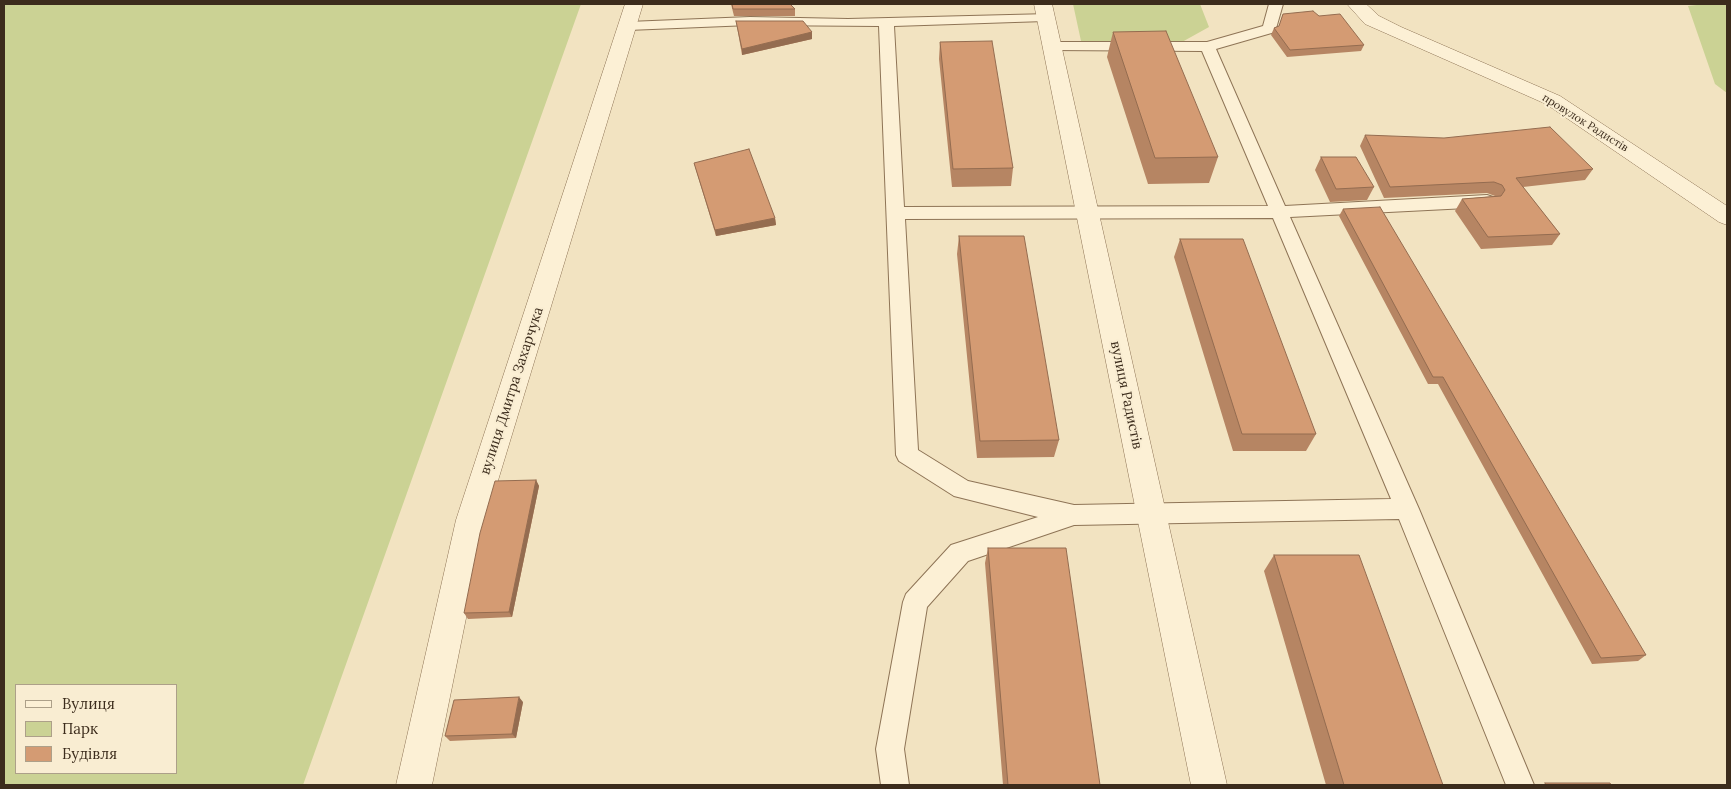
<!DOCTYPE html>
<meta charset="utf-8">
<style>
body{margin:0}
#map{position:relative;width:1731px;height:789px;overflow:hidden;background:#f2e3c1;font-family:Lora,serif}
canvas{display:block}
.frame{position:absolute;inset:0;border:5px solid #3c2c1c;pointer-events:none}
.legend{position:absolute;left:15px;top:684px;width:162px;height:90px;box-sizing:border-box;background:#f9edd2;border:1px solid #ada089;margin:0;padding:6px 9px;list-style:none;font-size:15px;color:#3c2c1c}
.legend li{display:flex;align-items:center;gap:10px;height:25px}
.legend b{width:25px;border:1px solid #ada089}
</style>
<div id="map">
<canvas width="1731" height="789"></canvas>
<div class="frame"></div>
<ul class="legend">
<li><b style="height:6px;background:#fcf0d5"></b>Вулиця</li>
<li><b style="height:14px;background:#cbd294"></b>Парк</li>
<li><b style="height:14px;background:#d49b73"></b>Будівля</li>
</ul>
</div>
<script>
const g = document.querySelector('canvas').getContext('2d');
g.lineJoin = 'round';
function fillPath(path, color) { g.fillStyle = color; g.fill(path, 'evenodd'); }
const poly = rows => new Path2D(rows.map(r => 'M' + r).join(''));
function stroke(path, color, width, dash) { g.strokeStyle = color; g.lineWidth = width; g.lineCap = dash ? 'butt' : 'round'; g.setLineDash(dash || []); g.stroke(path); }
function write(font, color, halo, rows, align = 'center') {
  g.font = font + ' Lora,serif'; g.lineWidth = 4; g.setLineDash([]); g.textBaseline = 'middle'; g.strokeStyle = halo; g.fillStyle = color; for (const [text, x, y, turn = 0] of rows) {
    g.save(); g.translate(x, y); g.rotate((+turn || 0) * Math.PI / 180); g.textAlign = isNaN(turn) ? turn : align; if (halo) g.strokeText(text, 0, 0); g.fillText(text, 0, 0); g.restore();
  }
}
const green = poly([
 [4,4,581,4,303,785,4,785],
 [16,685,176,685,176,773,16,773],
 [1073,4,1200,4,1209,27,1182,42,1081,41],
 [1705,4,1727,4,1727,93,1715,84,1688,6]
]);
const service = poly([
 [1269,4,1283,4,1275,32,1216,49,1285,206,1487,195,1493,197,1496,201,1493,205,1487,207,1290,217,1419,509,1534,785,1506,785,1399,519,1074,525,968,561,927,607,904,749,909,785,881,785,876,749,903,602,906,594,951,545,1038,517,954,496,899,461,896,455,879,26,750,25,628,30,621,26,628,22,750,17,848,19,1050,14,1052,17,1050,20,1045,21,894,26,904,207,1268,206,1202,51,1052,50,1045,46,1052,42,1207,42,1263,26,1269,4],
 [1273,218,1391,499,1074,505,968,481,918,450,905,219,1273,218]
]);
const minor = poly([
 [625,4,643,4,486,520,432,785,396,785,456,520,625,4],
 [1034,4,1052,4,1227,785,1191,785,1034,4],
 [1347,4,1366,4,1379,16,1401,27,1560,96,1727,206,1727,225,1719,222,1546,104,1365,24,1347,4]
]);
const wall = poly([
 [731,4,790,4,795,9,795,16,734,16],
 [1283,14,1319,16,1364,45,1361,51,1287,57,1271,35,1274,28,1279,26],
 [736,21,812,32,812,39,742,55],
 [1113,32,1218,157,1209,183,1148,184,1107,57],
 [940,42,1013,168,1011,186,952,187,939,59],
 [1365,135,1593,169,1585,180,1523,187,1560,234,1552,245,1481,249,1455,211,1462,199,1495,196,1487,193,1384,198,1360,146],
 [1321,157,1374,187,1367,200,1330,202,1315,170],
 [694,163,775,218,776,225,716,236,696,170],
 [1343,209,1646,655,1638,661,1592,664,1438,384,1428,384,1339,216],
 [959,236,1059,440,1054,457,977,458,957,254],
 [1180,239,1316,434,1306,451,1233,451,1174,257],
 [536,480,539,486,512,617,468,619,464,613],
 [988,548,1100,785,1003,785,985,563],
 [1274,555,1443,785,1326,785,1264,571],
 [523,702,516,738,450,741,445,736]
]);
const shadedWall = poly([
 [812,32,812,39,742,55,742,49],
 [775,218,776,225,716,236,715,230],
 [536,480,539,486,512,617,509,612],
 [519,697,523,702,516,738,512,734]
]);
const building = poly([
 [732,4,790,4,795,9,733,9,732,4],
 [1313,11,1319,16,1340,14,1364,45,1290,50,1274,28,1279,26,1283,14,1313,11],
 [736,21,803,21,812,32,742,49,736,21],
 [1166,31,1218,157,1155,158,1113,32,1166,31],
 [992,41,1013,168,953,169,940,42,992,41],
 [1550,127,1593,169,1516,178,1560,234,1488,237,1462,199,1501,196,1505,190,1502,185,1494,182,1390,187,1365,135,1444,138,1550,127],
 [749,149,775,218,715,230,694,163,749,149],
 [1321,157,1356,157,1374,187,1336,189,1321,157],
 [1380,207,1646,655,1601,658,1443,377,1433,377,1343,209,1380,207],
 [959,236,1024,236,1059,440,980,441,959,236],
 [1180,239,1243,239,1316,434,1242,434,1180,239],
 [536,480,509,612,464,613,480,533,495,481,536,480],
 [988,548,1066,548,1100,785,1008,785,988,548],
 [1274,555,1359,555,1443,785,1344,785,1274,555],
 [519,697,512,734,445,736,454,700,519,697],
 [1545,783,1610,783,1611,785,1546,785,1545,783]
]);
const farStreetnames = [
 ["провулок Радистів",1585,123,32]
];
const streetNames = [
 ["вулиця Дмитра Захарчука",512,391,-72],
 ["вулиця Радистів",1126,395,78]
];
fillPath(green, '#cbd294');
stroke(service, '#8e7456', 2);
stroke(minor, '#8e7456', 1);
fillPath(service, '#fcf0d5');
fillPath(minor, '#fcf0d5');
fillPath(wall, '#b68563');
fillPath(shadedWall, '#946c50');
fillPath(building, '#d49b73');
stroke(building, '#946c50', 1);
write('11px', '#3c2c1c', '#f9edd2', farStreetnames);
write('14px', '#3c2c1c', '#f9edd2', streetNames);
</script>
